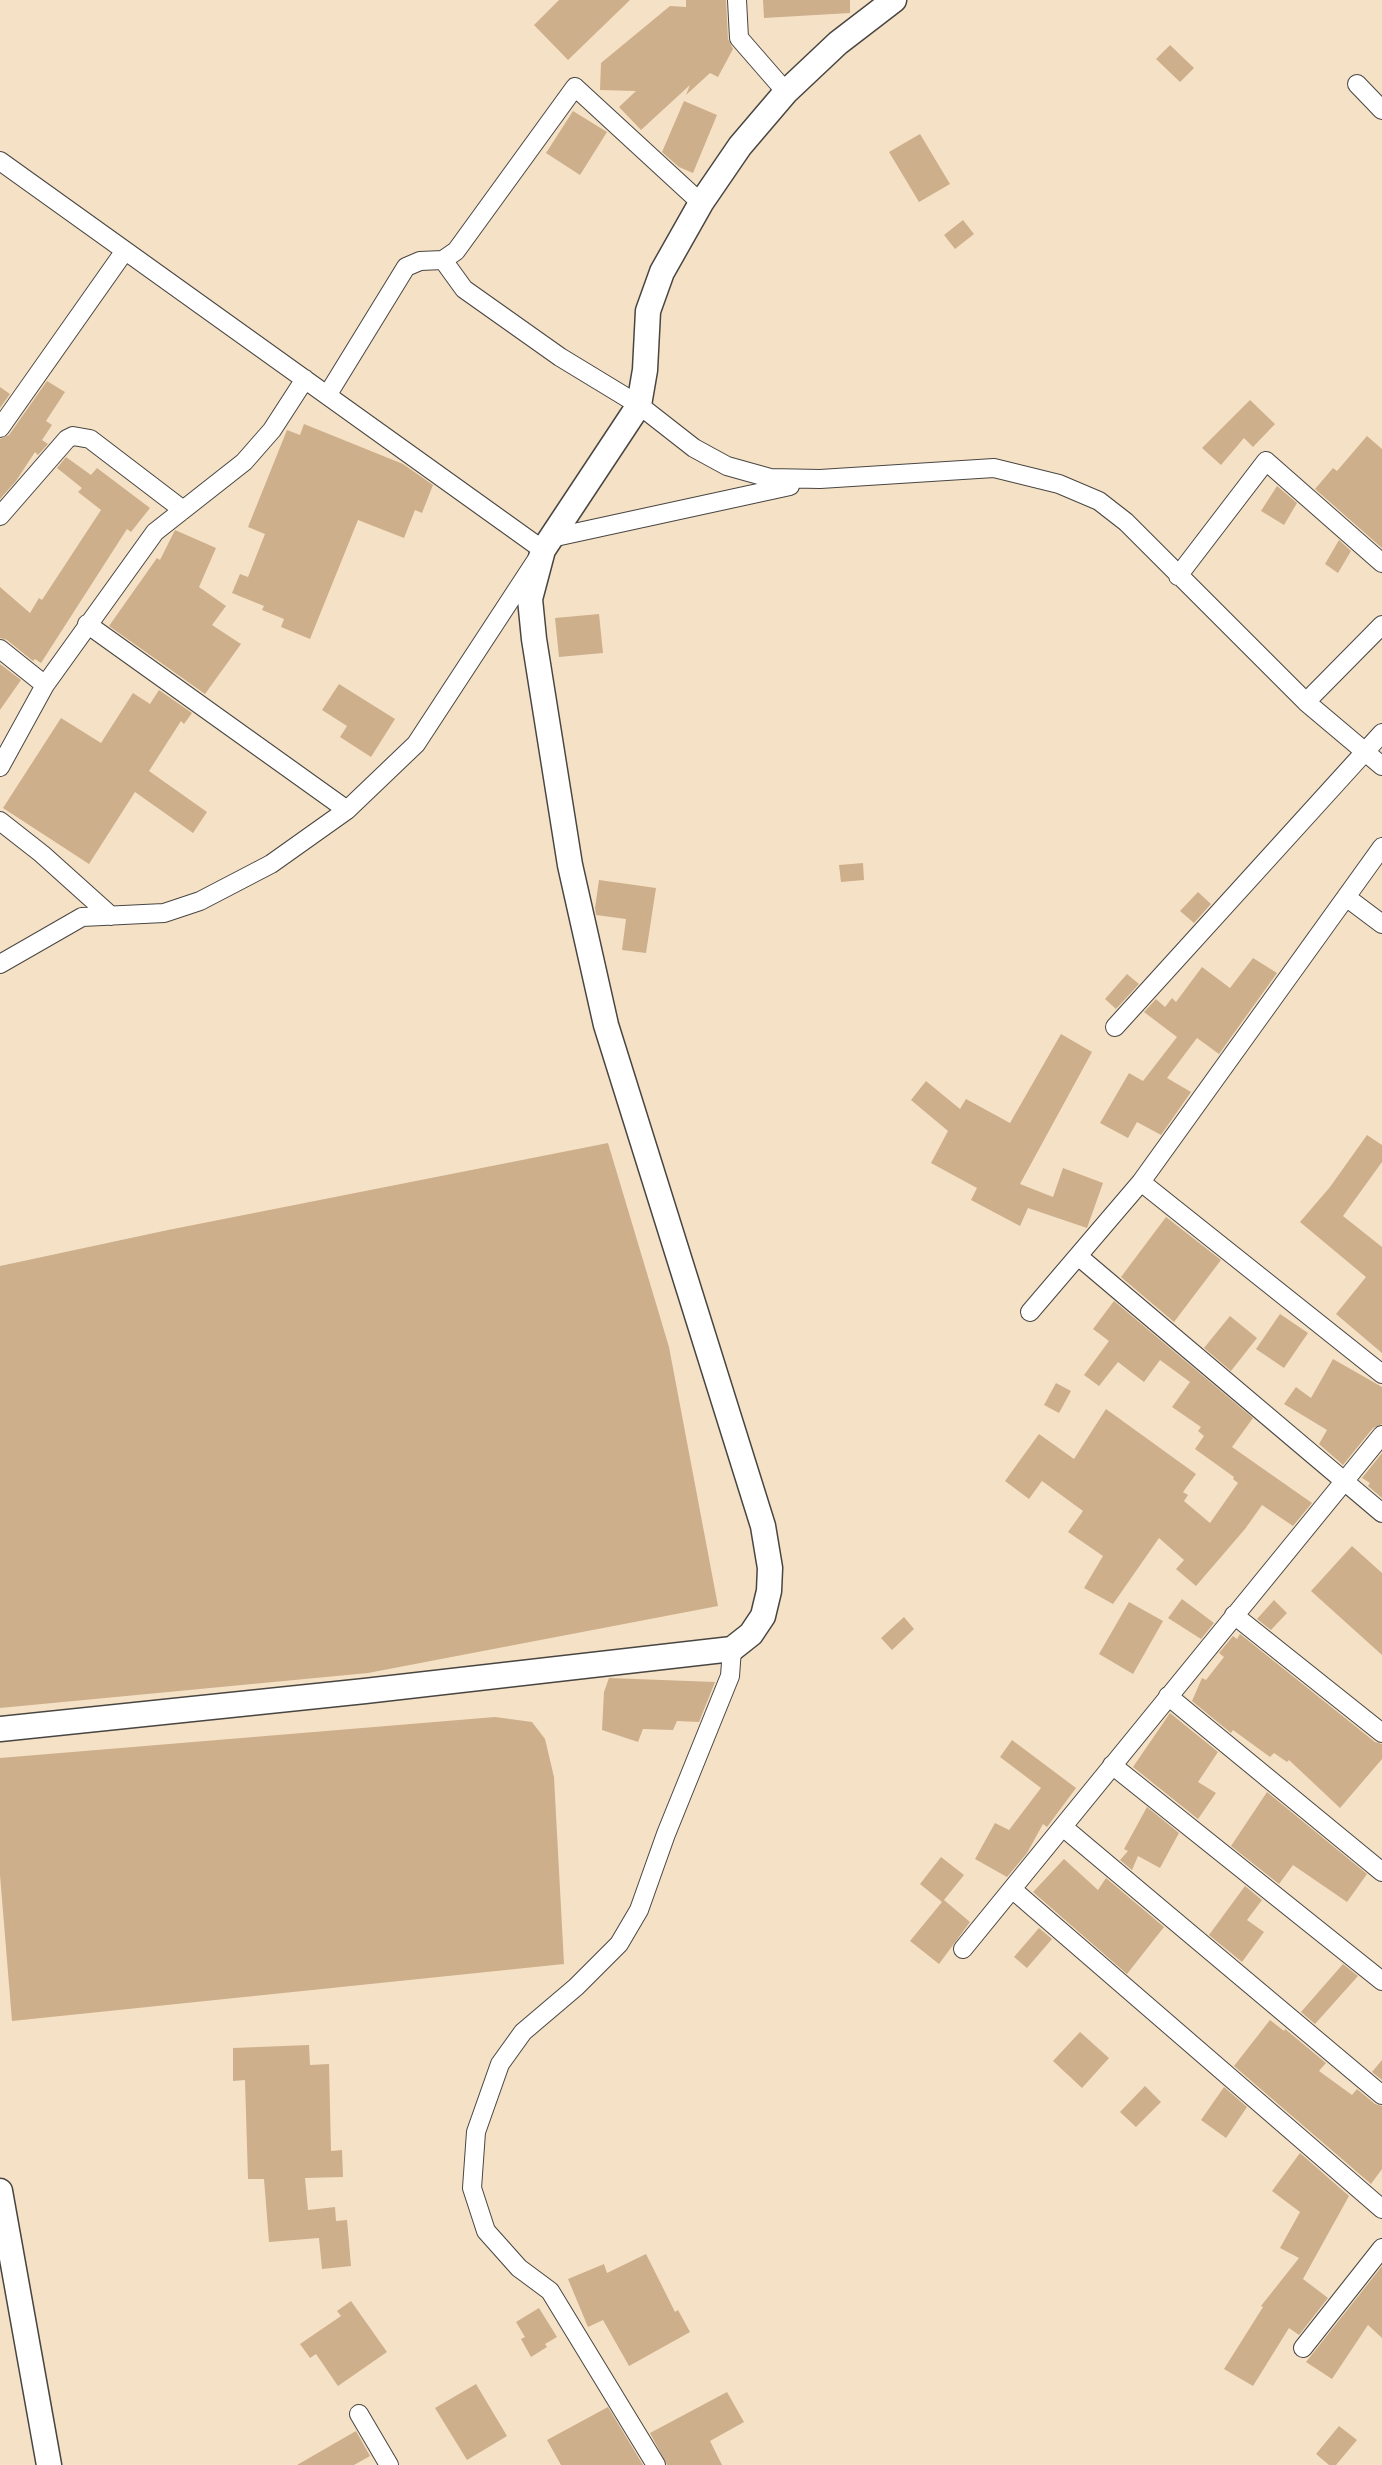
<!DOCTYPE html>
<style>
body{margin:0}
canvas{display:block;background:#f5e1c5}
</style>
<canvas width="1382" height="2465"></canvas>
<script>
const g = document.querySelector('canvas').getContext('2d');
g.lineJoin = 'round';
function fillPath(path, color) { g.fillStyle = color; g.fill(path, 'evenodd'); }
const poly = rows => new Path2D(rows.map(r => 'M' + r).join(''));
function stroke(path, color, width, dash) { g.strokeStyle = color; g.lineWidth = width; g.lineCap = dash ? 'butt' : 'round'; g.setLineDash(dash || []); g.stroke(path); }
const building = poly([
 [559,0,630,0,568,60,534,25],
 [686,0,726,0,728,39,733,49,718,77,710,73,686,95,690,85,641,130,619,107,636,91,600,90,601,63,670,6,686,7],
 [763,0,850,0,850,13,764,18],
 [1170,45,1194,68,1180,82,1156,59],
 [684,101,717,115,693,173,679,167,662,152],
 [573,111,607,132,580,175,546,153],
 [920,134,950,184,919,202,889,152],
 [963,220,974,234,955,249,944,235],
 [47,381,65,392,46,421,52,425,42,440,48,444,38,455,35,452,16,481,0,499,0,439,9,435],
 [0,387,10,394,0,408],
 [1250,400,1275,424,1253,447,1244,438,1221,465,1202,448],
 [304,424,403,464,433,485,422,513,415,510,404,538,358,520,310,639,281,627,284,619,262,610,264,606,232,593,240,574,248,577,265,534,248,527,287,430,300,435],
 [1367,436,1382,449,1382,548,1315,489,1333,468,1337,471],
 [66,457,91,475,97,468,150,508,131,532,127,529,41,663,35,659,33,661,7,640,0,638,0,587,30,613,39,598,42,600,101,510,78,492,82,488,57,468],
 [1277,486,1297,503,1284,525,1261,511],
 [175,530,216,548,199,587,226,606,212,625,241,644,205,694,109,626,157,558,160,560],
 [1339,540,1351,551,1338,573,1325,564],
 [599,614,603,653,559,657,555,618],
 [0,664,21,680,0,710],
 [339,684,395,719,371,757,340,737,347,726,322,710],
 [159,690,192,713,184,724,181,721,149,771,207,812,193,833,135,792,89,864,3,808,61,718,101,743,133,693,150,704],
 [863,863,864,880,841,882,839,865],
 [599,880,656,888,646,953,622,950,626,919,596,915,595,908],
 [1198,892,1211,904,1194,923,1180,911],
 [1253,958,1277,973,1219,1054,1197,1038,1167,1078,1191,1092,1161,1135,1137,1122,1128,1138,1100,1123,1129,1073,1143,1081,1177,1037,1144,1012,1156,999,1165,1007,1172,998,1176,1002,1202,967,1230,988],
 [1127,974,1139,984,1116,1009,1105,999],
 [1061,1034,1092,1052,1020,1184,1053,1197,1063,1168,1103,1183,1087,1228,1028,1208,1020,1226,971,1200,977,1188,931,1163,948,1131,911,1100,926,1081,960,1109,966,1099,1010,1123],
 [1367,1135,1382,1145,1382,1162,1343,1216,1382,1247,1382,1353,1336,1314,1366,1277,1300,1222,1330,1187],
 [608,1143,669,1347,718,1606,368,1673,0,1708,0,1266,168,1230],
 [1166,1217,1221,1260,1174,1322,1121,1277],
 [1114,1301,1253,1418,1232,1447,1312,1503,1293,1526,1262,1505,1245,1529,1196,1586,1176,1569,1184,1560,1159,1538,1113,1604,1084,1588,1103,1556,1068,1532,1083,1511,1042,1481,1029,1499,1005,1481,1039,1434,1074,1459,1106,1409,1196,1474,1183,1492,1188,1495,1184,1501,1210,1523,1238,1483,1233,1479,1234,1477,1195,1449,1204,1436,1198,1431,1201,1427,1172,1407,1190,1382,1160,1360,1144,1382,1118,1362,1099,1386,1084,1375,1109,1341,1093,1329],
 [1280,1314,1308,1333,1284,1368,1256,1349],
 [1230,1316,1257,1338,1231,1371,1204,1348],
 [1333,1359,1382,1387,1382,1424,1373,1428,1343,1465,1319,1444,1327,1430,1284,1404,1296,1387,1311,1398],
 [1056,1383,1071,1391,1059,1413,1044,1405],
 [1382,1453,1382,1498,1368,1486,1370,1483,1362,1478],
 [1352,1546,1382,1573,1382,1655,1311,1591],
 [1182,1599,1214,1623,1201,1639,1168,1618],
 [1274,1600,1287,1613,1271,1630,1257,1619],
 [1129,1602,1163,1621,1133,1674,1099,1654],
 [904,1617,914,1629,892,1650,881,1638],
 [1240,1634,1375,1742,1382,1744,1382,1759,1340,1808,1289,1760,1287,1762,1274,1753,1270,1757,1233,1730,1231,1733,1192,1701,1202,1678,1206,1680,1224,1657,1219,1653,1233,1636,1237,1639],
 [609,1678,715,1682,699,1722,677,1721,673,1730,643,1729,638,1742,602,1730,604,1692],
 [1170,1713,1218,1752,1198,1782,1216,1793,1198,1819,1133,1767],
 [495,1717,532,1722,545,1739,554,1777,564,1964,12,2021,0,1875,0,1758],
 [1012,1740,1076,1788,1047,1827,1043,1824,1027,1853,1007,1877,975,1859,995,1823,1009,1830,1041,1788,1000,1757],
 [1267,1792,1367,1874,1347,1902,1293,1865,1279,1884,1231,1846],
 [1147,1807,1179,1833,1160,1868,1138,1856,1132,1870,1120,1860,1128,1851,1124,1849],
 [941,1857,964,1875,944,1900,970,1922,939,1964,910,1941,942,1902,920,1884],
 [1064,1859,1098,1890,1106,1878,1164,1927,1127,1974,1033,1892],
 [1245,1886,1262,1900,1247,1920,1264,1932,1242,1962,1209,1935],
 [1039,1928,1052,1939,1027,1968,1014,1957],
 [1343,1964,1358,1976,1315,2024,1301,2012],
 [1270,2020,1284,2031,1285,2029,1326,2063,1319,2071,1352,2095,1357,2089,1375,2104,1382,2106,1382,2169,1371,2184,1234,2066],
 [1080,2032,1109,2058,1082,2088,1053,2061],
 [309,2045,310,2065,329,2064,331,2151,342,2150,343,2177,305,2178,308,2210,335,2207,336,2221,347,2220,351,2266,322,2269,319,2238,269,2242,264,2179,248,2179,245,2080,233,2081,233,2048],
 [1382,2060,1382,2080,1372,2072],
 [1145,2086,1161,2102,1136,2127,1120,2112],
 [1224,2087,1247,2107,1226,2138,1201,2120],
 [1300,2153,1349,2196,1303,2279,1328,2298,1299,2335,1289,2328,1253,2386,1224,2369,1263,2307,1261,2306,1299,2258,1280,2248,1300,2212,1272,2191],
 [646,2254,675,2312,678,2310,690,2332,629,2366,603,2320,588,2327,568,2279,604,2264,607,2273],
 [1382,2266,1382,2338,1368,2325,1332,2379,1306,2362],
 [351,2301,387,2352,338,2386,316,2354,310,2358,300,2344,341,2316,337,2311],
 [539,2308,557,2337,545,2344,547,2347,531,2357,521,2339,525,2337,516,2322],
 [476,2384,507,2436,467,2460,435,2408],
 [727,2392,744,2422,710,2441,722,2465,667,2465,650,2433],
 [608,2407,643,2465,561,2465,547,2440],
 [1339,2426,1357,2440,1336,2465,1329,2465,1316,2454],
 [356,2431,370,2456,354,2465,297,2465]
]);
const street = poly([
 [737,0,739,38,786,92],
 [1357,84,1382,110],
 [0,161,543,550,416,744,347,810,271,864,200,901,164,913,82,917,0,964],
 [443,260,464,289,560,357,639,405,694,448,727,466,770,478,820,479,994,468,1059,484,1099,501,1126,522,1306,702,1382,766],
 [328,394,406,267,420,261,443,260,456,251,575,87,701,203],
 [0,428,124,252],
 [0,516,67,439,73,436,90,439,183,510],
 [551,538,790,486],
 [1178,576,1266,461,1382,563],
 [87,624,347,810],
 [0,649,45,685],
 [1306,702,1382,625],
 [0,767,45,685,155,532,244,462,272,430,305,379],
 [0,821,42,854,111,916],
 [1346,897,1382,924],
 [1115,1027,1382,733],
 [1141,1182,1382,1374],
 [1078,1256,1382,1513],
 [1030,1312,1141,1182,1382,847],
 [1234,1615,1382,1733],
 [1168,1696,1382,1872],
 [1112,1765,1382,1981],
 [1063,1827,1382,2095],
 [1012,1889,1382,2209],
 [963,1949,1382,1435],
 [1303,2348,1382,2248],
 [359,2414,389,2465],
 [656,2465,550,2291,519,2268,486,2231,472,2188,476,2132,500,2064,523,2032,576,1987,619,1944,639,1910,666,1834,730,1676,732,1649]
]);
const secondary = poly([
 [0,1729,365,1691,732,1649,751,1634,763,1616,769,1591,770,1568,763,1526,606,1025,570,865,534,639,530,599,543,550,639,405,645,370,648,311,662,272,701,203,740,146,786,92,838,43,894,0],
 [0,2191,49,2465]
]);
fillPath(building, '#ceaf8b');
stroke(street, '#494642', 20);
stroke(secondary, '#494642', 27);
stroke(street, '#fff', 18);
stroke(secondary, '#fff', 24);
</script>
